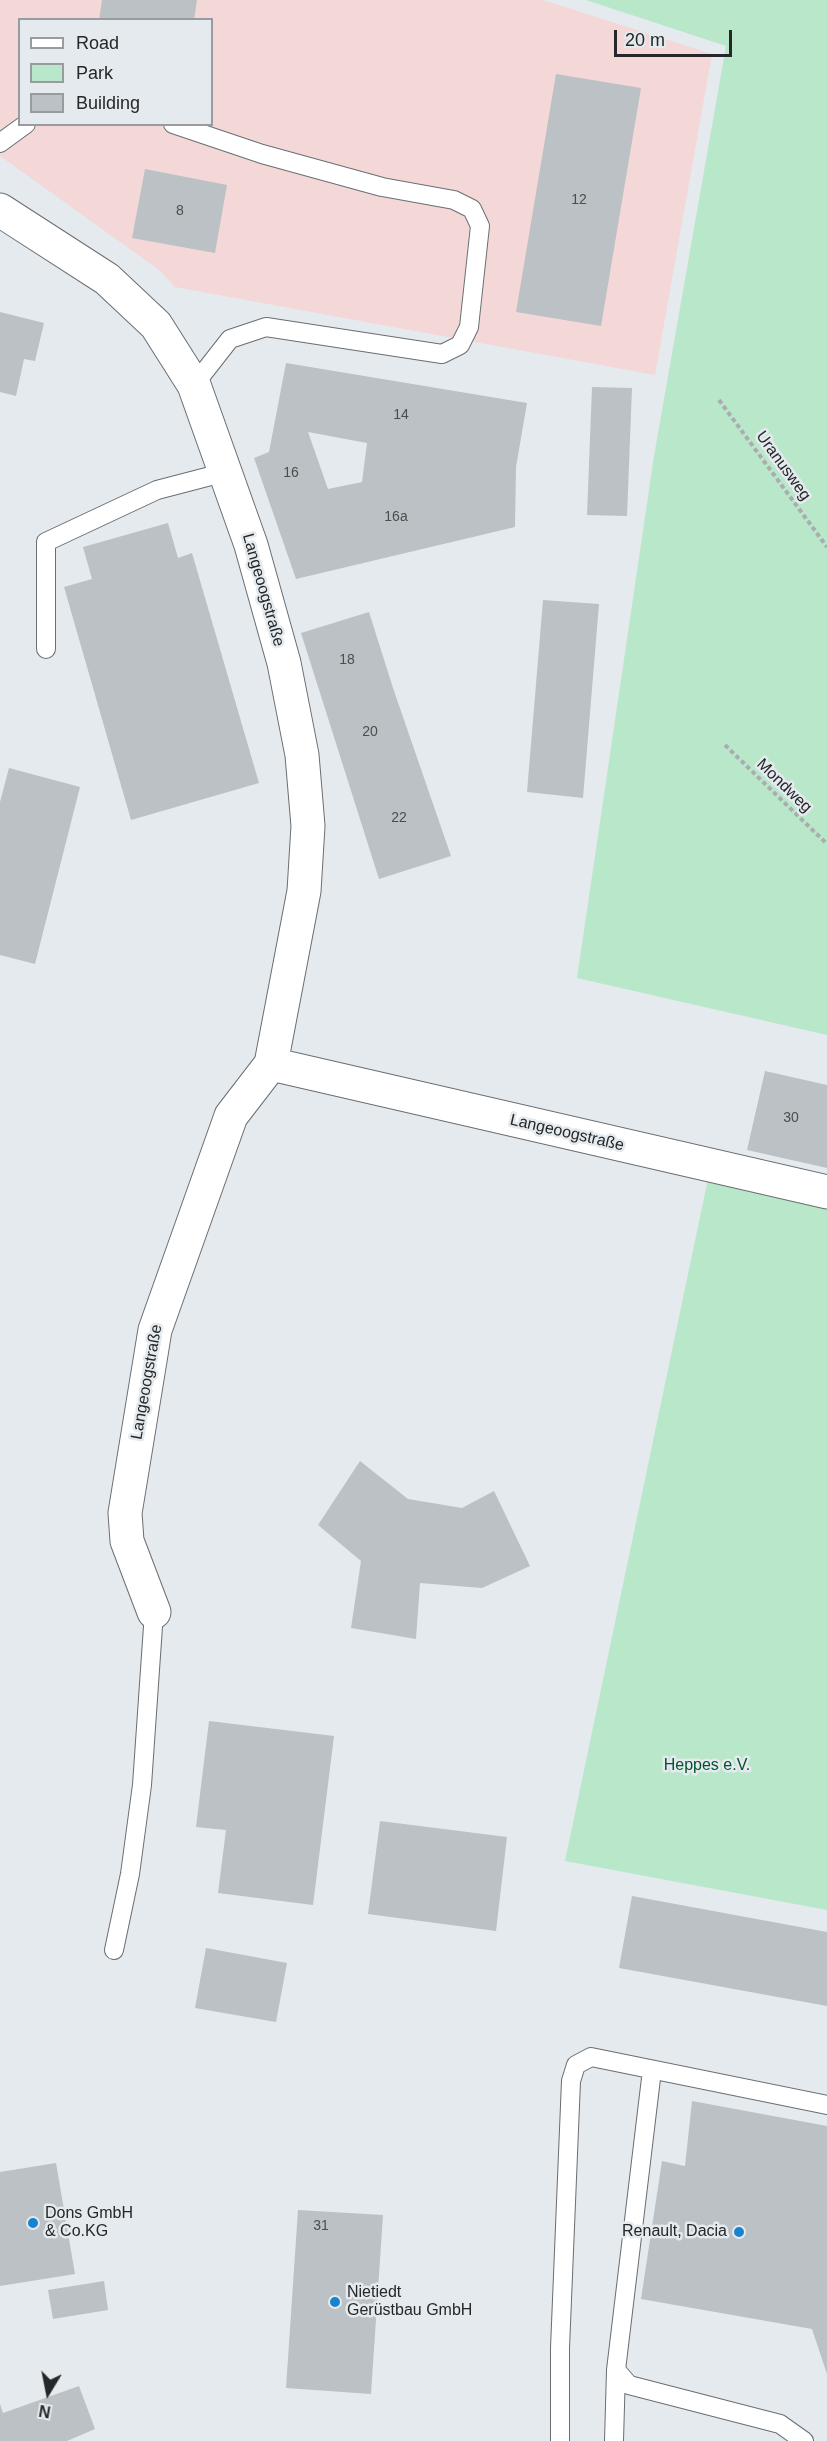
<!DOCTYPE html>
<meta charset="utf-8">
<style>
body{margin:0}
#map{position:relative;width:827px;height:2441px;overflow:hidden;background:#e5eaee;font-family:Helvetica,sans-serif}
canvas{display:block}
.legend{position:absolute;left:18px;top:18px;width:195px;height:108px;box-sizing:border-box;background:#e5eaee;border:2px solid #989c9f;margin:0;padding:8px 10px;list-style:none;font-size:18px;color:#252728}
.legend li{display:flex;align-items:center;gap:12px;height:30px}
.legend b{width:30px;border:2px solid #989c9f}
.north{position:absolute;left:18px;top:2363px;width:60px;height:60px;-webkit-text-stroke:4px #e5eaee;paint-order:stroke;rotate:190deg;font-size:16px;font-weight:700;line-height:24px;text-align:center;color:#252728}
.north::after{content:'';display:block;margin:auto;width:21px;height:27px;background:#252728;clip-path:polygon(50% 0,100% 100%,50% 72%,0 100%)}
.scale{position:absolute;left:614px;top:30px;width:118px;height:27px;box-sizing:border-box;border:3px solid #252728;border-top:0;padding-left:8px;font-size:18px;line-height:21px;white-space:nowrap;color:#252728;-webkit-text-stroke:4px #e5eaee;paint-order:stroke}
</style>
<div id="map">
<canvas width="827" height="2441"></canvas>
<ul class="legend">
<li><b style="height:8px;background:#fff"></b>Road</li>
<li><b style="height:16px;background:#b9e7ca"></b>Park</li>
<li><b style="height:16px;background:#bbc1c4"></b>Building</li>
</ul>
<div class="north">N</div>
<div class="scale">20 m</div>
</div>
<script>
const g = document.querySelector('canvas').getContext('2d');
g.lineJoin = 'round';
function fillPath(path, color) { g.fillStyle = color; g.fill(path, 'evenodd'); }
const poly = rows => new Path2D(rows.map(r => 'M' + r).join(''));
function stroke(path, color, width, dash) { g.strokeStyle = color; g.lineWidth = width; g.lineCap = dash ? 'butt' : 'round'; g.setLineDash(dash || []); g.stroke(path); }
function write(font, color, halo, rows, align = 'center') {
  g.font = font + ' Helvetica,sans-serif'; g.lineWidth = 5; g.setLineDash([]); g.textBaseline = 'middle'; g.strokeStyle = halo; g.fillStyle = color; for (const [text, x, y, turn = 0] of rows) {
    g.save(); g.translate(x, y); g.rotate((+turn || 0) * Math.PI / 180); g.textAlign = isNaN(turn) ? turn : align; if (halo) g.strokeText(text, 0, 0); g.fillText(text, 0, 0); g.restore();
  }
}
const education = poly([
 [0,0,543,0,712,54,655,375,175,287,158,269,0,156],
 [20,20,212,20,212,124,20,124]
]);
const green = poly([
 [586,0,827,0,827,1035,577,978,654,456,726,46],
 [709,1174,827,1197,827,1910,565,1861]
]);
const building = poly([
 [102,0,197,0,194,20,99,20],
 [556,74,641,88,601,326,516,312],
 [145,169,227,185,215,253,132,238],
 [0,312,44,323,35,361,24,359,16,396,0,392],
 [286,363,527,403,516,467,515,527,296,579,254,458,269,452],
 [308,432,367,443,362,482,328,489],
 [592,387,632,388,627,516,587,515],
 [168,523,178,558,192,553,259,783,131,820,64,587,92,579,83,547],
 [543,600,599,604,583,798,527,792],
 [369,612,393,688,451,856,379,879,301,633],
 [9,768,80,787,35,964,0,955,0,802],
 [765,1071,827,1085,827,1168,747,1150],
 [360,1461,408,1499,462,1508,494,1491,530,1566,482,1588,420,1583,416,1639,351,1628,361,1561,318,1525],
 [209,1721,334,1736,313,1905,218,1893,226,1830,196,1827],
 [380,1821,507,1837,496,1931,368,1914],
 [632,1896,827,1932,827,2006,619,1968],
 [206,1948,287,1963,276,2022,195,2008],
 [692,2101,827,2126,827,2374,812,2329,641,2299,662,2161,685,2166],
 [56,2163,75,2274,0,2286,0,2172],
 [298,2210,383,2215,371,2394,286,2388],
 [104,2281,108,2310,53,2319,48,2290],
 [79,2386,95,2429,67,2441,0,2441,0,2404,3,2413]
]);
const path = poly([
 [719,400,827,547],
 [725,745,827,844]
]);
const service = poly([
 [173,124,262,154,382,187,454,200,472,209,480,226,469,327,460,345,442,354,266,327,230,339,194,385],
 [0,143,26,124],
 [46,649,46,542,157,490,226,472],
 [114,1950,130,1874,142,1785,154,1612],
 [652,2070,616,2370,629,2385,780,2424,804,2441],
 [560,2441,560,2348,571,2081,576,2065,591,2057,827,2105],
 [614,2441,616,2370]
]);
const minor = poly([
 [0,210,107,279,156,325,194,385,251,545,284,663,302,755,308,826,304,891,271,1064,827,1192],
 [154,1612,127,1541,125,1513,155,1330,231,1116,271,1064]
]);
const markers = [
 [33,2223,6,"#1983cd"],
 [739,2232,6,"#1983cd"],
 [335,2302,6,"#1983cd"]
];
const numberNames = [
 ["12",579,200],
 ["8",180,211],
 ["14",401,415],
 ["16",291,473],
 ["16a",396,517],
 ["18",347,660],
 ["20",370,732],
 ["22",399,818],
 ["30",791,1118],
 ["31",321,2226]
];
const streetNames = [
 ["Uranusweg",783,466,54],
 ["Langeoogstraße",263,590,74],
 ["Mondweg",784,786,44],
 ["Langeoogstraße",567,1133,13],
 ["Langeoogstraße",147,1382,-80]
];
const parkNames = [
 ["Heppes e.V.",707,1766]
];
const poiNames = [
 ["Dons GmbH",45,2214],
 ["& Co.KG",45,2232],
 ["Renault, Dacia",727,2232,"right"],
 ["Nietiedt",347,2293],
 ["Gerüstbau GmbH",347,2311]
];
fillPath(education, '#f3d8d7');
fillPath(green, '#b9e7ca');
fillPath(building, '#bbc1c4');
stroke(service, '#6a6e72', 20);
stroke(minor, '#6a6e72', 35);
stroke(path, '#a9adb0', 4, [4.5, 3]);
stroke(service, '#fff', 18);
stroke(minor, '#fff', 33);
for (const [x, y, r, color] of markers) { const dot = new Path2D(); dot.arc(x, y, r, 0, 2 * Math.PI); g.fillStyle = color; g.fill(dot); stroke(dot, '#e5eaee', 2); }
write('14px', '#4a4e4f', null, numberNames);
write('16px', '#252728', '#e5eaee', streetNames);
write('16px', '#00532f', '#e5eaee', parkNames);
write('16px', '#252728', '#e5eaee', poiNames, 'left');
</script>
